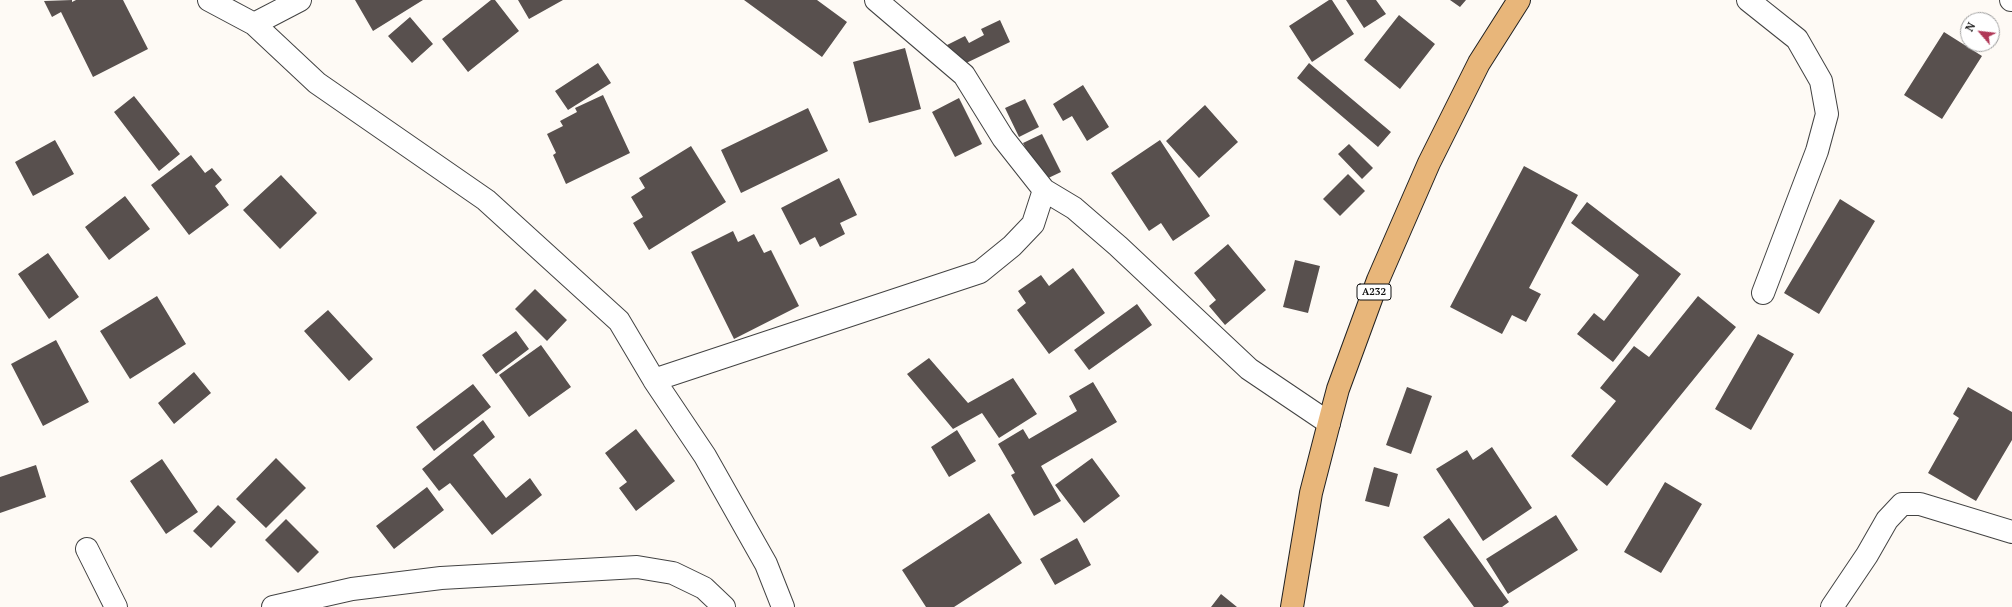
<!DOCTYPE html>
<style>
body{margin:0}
#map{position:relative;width:2012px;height:607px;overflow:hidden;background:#fefaf5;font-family:"PT Serif",serif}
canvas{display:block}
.north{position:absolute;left:1960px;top:12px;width:40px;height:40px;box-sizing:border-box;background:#fff;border:1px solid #9f9f9f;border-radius:50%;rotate:298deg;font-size:11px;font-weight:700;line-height:16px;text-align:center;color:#101010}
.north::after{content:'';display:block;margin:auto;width:14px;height:18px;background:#b03857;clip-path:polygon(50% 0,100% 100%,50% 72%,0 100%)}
</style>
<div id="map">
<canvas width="2012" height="607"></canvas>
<div class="north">N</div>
</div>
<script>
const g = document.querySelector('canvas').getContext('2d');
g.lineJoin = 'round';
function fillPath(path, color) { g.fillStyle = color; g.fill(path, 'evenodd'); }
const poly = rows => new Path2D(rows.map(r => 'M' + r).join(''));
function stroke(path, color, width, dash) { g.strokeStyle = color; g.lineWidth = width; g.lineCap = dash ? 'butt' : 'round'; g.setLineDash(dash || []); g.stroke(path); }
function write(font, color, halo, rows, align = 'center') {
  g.font = font + ' "PT Serif",serif'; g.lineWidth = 4; g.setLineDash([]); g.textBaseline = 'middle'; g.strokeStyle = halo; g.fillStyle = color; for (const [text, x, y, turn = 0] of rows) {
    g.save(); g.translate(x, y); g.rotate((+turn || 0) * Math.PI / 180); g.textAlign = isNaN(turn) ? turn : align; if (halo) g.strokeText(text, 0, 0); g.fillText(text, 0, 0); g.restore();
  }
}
const building = poly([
 [72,0,72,2,76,0,123,0,148,49,93,77,61,12,52,17,44,1],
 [355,0,423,0,373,31],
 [491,0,495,0,519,31,468,72,442,39],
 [518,0,563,0,529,19],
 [744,0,817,0,847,22,822,57],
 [1329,0,1332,0,1354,34,1312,62,1289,26],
 [1346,0,1376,0,1386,14,1364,28],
 [1450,0,1466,0,1460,7],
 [1399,15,1435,44,1400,89,1364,60],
 [410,17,433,44,412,63,388,36],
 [1000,20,1010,42,962,65,953,59,947,45,965,36,969,43,984,35,981,29],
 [1944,32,1982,56,1942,119,1904,95],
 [905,48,921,109,869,123,853,62],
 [598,63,611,83,568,110,555,91],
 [1309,63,1391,132,1378,147,1297,78],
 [1083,85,1109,127,1087,141,1072,116,1063,121,1053,104],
 [603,95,630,153,566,184,553,155,556,153,547,134,563,126,560,121,577,112,575,108],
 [134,96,180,154,159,171,114,112],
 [959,98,982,144,955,157,932,112],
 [1025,99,1039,127,1019,137,1005,108],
 [1205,105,1238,142,1199,178,1166,141],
 [808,108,828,151,741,193,721,150],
 [1042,134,1061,172,1042,181,1023,143],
 [55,140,74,174,33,196,15,162],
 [1160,140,1210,216,1173,241,1161,223,1149,231,1111,173],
 [1349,144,1373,168,1362,179,1338,154],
 [691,146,726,202,649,250,633,223,643,217,631,197,645,188,639,178],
 [191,155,205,173,212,168,222,180,215,186,229,205,189,235,151,185],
 [1524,166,1578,195,1529,288,1541,294,1526,322,1512,315,1502,334,1450,307],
 [1348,174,1365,191,1340,216,1323,199],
 [281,175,317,213,280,249,243,210],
 [839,178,857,215,840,223,845,234,820,247,815,237,800,245,781,208],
 [125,196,150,229,109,260,85,227],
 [1840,199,1875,221,1819,314,1784,293],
 [1587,202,1681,274,1613,362,1577,334,1594,313,1604,321,1639,275,1571,223],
 [733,231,738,242,754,234,764,253,771,250,799,306,734,339,691,252],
 [1228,244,1266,290,1225,325,1209,306,1216,300,1194,273],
 [48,253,79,297,49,319,18,274],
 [1295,260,1320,266,1308,313,1283,307],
 [1073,268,1105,313,1049,354,1017,310,1026,303,1018,291,1041,275,1049,286],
 [535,289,567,320,547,341,515,309],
 [157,296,186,344,130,379,100,331],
 [1698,296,1736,327,1607,486,1571,456,1616,401,1600,388,1634,346,1649,357],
 [1137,304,1152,325,1089,370,1074,350],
 [328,310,373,359,349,381,304,331],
 [516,331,529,349,496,374,482,355],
 [1758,334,1794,354,1751,430,1715,409],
 [56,340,89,402,43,426,11,364],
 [541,345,571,387,529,417,499,375],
 [929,358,968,403,1013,378,1037,414,999,438,982,413,953,429,907,374],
 [194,372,211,393,174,424,158,403],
 [1093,382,1117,422,1041,466,1061,501,1034,516,1011,475,1015,473,998,444,1023,429,1029,439,1077,411,1069,396],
 [473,384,491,407,434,451,416,427],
 [1407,387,1432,396,1411,454,1386,445],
 [1968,387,2012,412,2012,440,1976,501,1928,473,1959,418,1953,414],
 [483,420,495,437,473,455,506,498,530,478,542,495,492,535,450,483,439,491,422,469],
 [636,429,675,481,636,511,619,488,627,482,605,453],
 [957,430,976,461,949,477,931,447],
 [1492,447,1532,508,1483,541,1436,469,1467,450,1473,460],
 [276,458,306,488,266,528,236,499],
 [1092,458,1120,496,1084,523,1055,485],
 [162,459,198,512,166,534,130,481],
 [36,465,46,497,0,513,0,477],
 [1374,467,1398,474,1389,507,1365,501],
 [1665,482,1702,504,1661,573,1624,552],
 [427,487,444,510,394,549,376,526],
 [218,505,236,522,211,548,193,531],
 [989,513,1022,563,954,607,926,607,902,570],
 [1556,515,1578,550,1508,594,1486,559],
 [1449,518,1509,602,1502,607,1474,607,1423,537],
 [286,519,319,552,298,573,265,540],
 [1077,538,1091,565,1055,585,1040,559],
 [1221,594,1237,607,1211,607]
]);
const minor = poly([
 [209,0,254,24,317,83,486,200,619,321,654,380,705,456,766,564,783,607],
 [1748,0,1797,39,1821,81,1827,114,1817,151,1763,293],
 [2011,0,2012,0],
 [254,24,300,0],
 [1044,190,1074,208,1118,246,1249,369,1329,423],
 [654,380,980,272,1012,246,1033,224,1044,190,1003,138,964,75,876,0],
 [87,549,116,607],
 [273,607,352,589,441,578,637,567,673,573,704,588,724,607],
 [1832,607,1867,555,1887,520,1902,504,1920,504,2012,532]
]);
const major = poly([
 [1292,607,1311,493,1329,423,1338,389,1378,280,1429,163,1479,63,1519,0]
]);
const shields = [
 [1374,292,34]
];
const shieldNames = [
 ["A232",1374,292]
];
fillPath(building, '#58504e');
stroke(minor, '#434343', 24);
stroke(major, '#212121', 24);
stroke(minor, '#fff', 22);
stroke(major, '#e8b67a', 22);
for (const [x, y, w] of shields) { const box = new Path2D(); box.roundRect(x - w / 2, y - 8, w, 16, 3); g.fillStyle = '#fff'; g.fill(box); stroke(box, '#101010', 1); }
write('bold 10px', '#101010', null, shieldNames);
</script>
